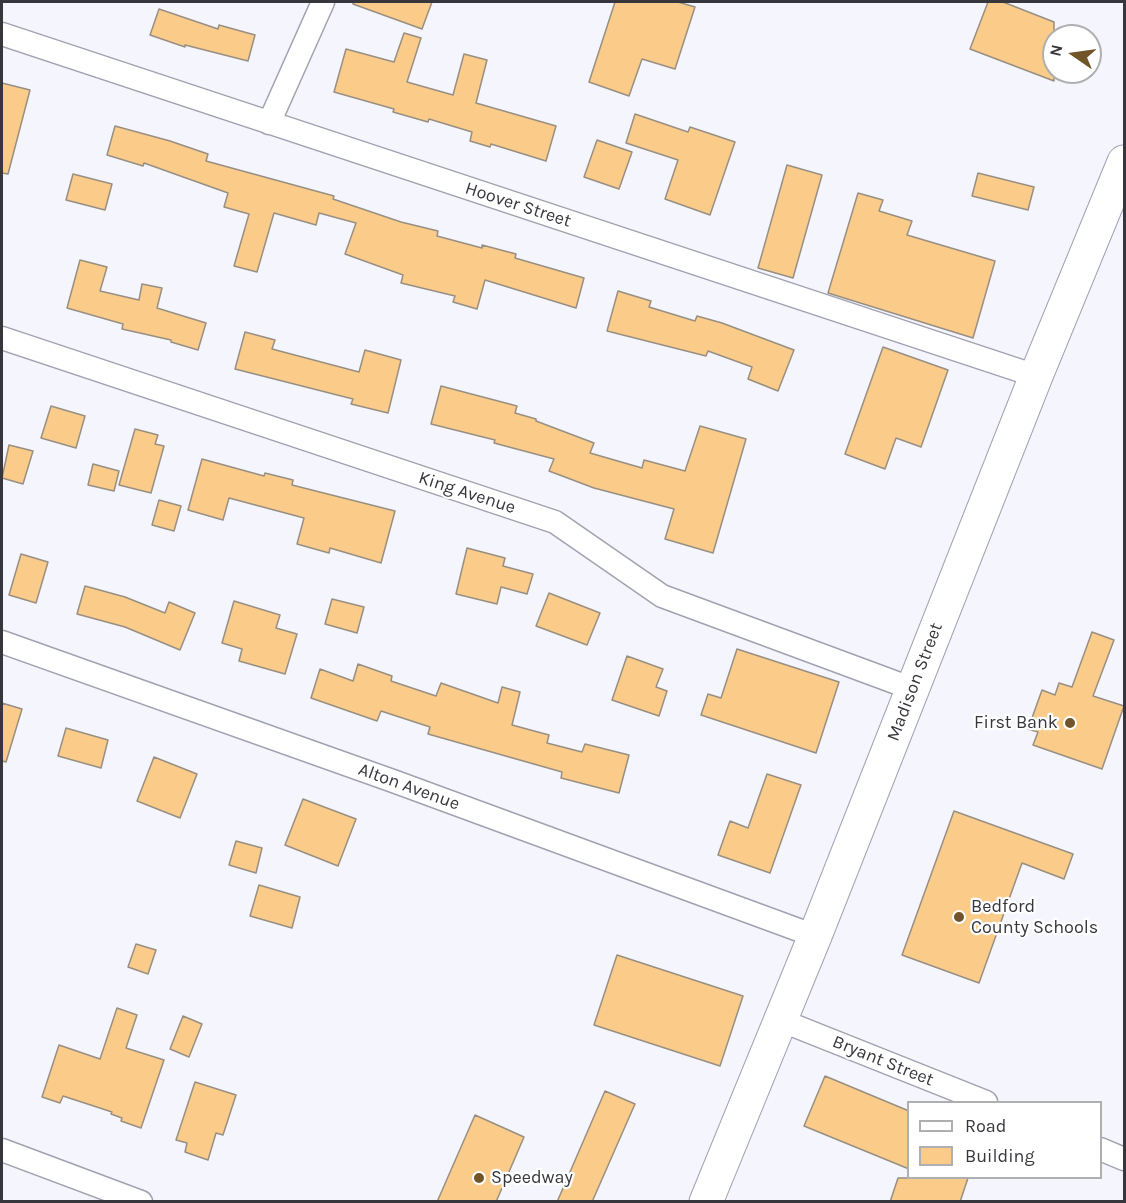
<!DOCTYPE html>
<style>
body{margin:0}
#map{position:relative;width:1126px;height:1203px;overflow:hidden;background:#f5f5fe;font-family:Karla,sans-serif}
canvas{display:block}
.frame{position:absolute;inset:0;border:3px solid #36363c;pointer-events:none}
.legend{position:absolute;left:907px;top:1101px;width:195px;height:78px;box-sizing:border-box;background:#fff;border:2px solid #afafb1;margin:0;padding:8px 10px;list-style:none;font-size:18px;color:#36363c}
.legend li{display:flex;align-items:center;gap:12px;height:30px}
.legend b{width:30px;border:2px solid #afafb1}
.north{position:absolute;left:1042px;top:24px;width:60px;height:60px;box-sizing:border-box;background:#fff;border:2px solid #afafb1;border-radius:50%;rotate:283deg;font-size:16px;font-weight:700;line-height:24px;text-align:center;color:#36363c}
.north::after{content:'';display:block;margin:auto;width:21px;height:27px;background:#725429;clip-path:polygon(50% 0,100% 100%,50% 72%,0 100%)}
</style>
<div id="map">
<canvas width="1126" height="1203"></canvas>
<div class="frame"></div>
<ul class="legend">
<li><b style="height:8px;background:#fff"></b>Road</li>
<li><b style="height:16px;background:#fbcb89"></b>Building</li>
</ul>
<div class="north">N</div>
</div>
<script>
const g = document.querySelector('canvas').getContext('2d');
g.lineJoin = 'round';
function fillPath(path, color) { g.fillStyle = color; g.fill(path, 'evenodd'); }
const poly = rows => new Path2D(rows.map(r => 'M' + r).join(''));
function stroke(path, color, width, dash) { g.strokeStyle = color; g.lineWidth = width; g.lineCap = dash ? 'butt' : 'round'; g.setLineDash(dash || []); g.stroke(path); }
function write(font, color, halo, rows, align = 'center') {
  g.font = font + ' Karla,sans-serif'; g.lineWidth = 4.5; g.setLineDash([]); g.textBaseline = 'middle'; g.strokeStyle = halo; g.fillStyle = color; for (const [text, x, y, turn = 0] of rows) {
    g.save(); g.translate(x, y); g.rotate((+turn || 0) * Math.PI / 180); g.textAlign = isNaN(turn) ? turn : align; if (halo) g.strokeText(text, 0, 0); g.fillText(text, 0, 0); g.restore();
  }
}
const building = poly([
 [353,2,432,2,422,29,353,4,353,2],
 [615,2,678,2,695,7,675,69,642,59,629,96,589,82,615,2],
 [988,2,1003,2,1054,22,1054,81,970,49,988,2],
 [159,9,218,29,219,25,255,35,248,61,185,45,185,47,150,35,159,9],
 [404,33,421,38,407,82,453,95,464,54,487,60,476,103,556,126,546,161,491,144,490,147,470,141,472,132,429,119,428,122,393,112,394,109,334,92,346,49,394,62,404,33],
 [2,83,30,90,8,174,2,173,2,83],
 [635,114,688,132,690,127,735,142,710,215,665,199,678,160,626,143,635,114],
 [115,126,170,141,208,154,206,161,334,196,333,199,401,222,438,231,437,236,482,248,482,245,516,254,515,258,584,278,576,308,485,280,477,309,453,302,455,296,401,283,403,275,345,254,356,223,319,213,316,225,274,213,257,272,234,266,249,214,224,207,228,193,144,163,143,166,107,155,115,126],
 [597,140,632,152,619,189,584,177,597,140],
 [787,165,822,175,793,278,758,268,787,165],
 [978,173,1034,187,1028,210,972,196,978,173],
 [73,174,112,184,105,210,66,200,73,174],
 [858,193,883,200,879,211,912,221,907,235,995,261,973,338,828,293,858,193],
 [80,260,107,267,100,291,139,300,142,284,162,288,157,308,206,323,198,350,171,342,171,340,122,329,123,324,67,308,80,260],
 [618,291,651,301,649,307,695,321,697,316,722,323,794,350,778,391,748,379,752,367,708,351,706,356,607,331,618,291],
 [245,332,275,340,272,349,359,372,365,350,401,360,388,413,351,404,353,399,235,369,245,332],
 [883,347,948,370,921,447,896,438,885,469,845,454,883,347],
 [441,386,517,406,515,413,536,419,536,421,594,443,590,453,642,468,644,460,685,471,700,426,746,439,713,553,665,539,674,509,594,488,549,471,554,459,494,443,495,440,431,424,441,386],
 [51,406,85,416,76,448,41,438,51,406],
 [135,429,158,435,155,444,164,446,151,493,119,485,135,429],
 [9,445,33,451,23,484,2,478,9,445],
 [202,459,264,476,265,473,293,480,292,485,395,511,381,563,330,548,329,553,297,544,304,518,229,498,223,520,188,510,202,459],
 [93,464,119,471,114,491,88,485,93,464],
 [159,500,181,506,174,531,152,525,159,500],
 [467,548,505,558,503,566,533,574,527,594,501,587,497,604,456,594,467,548],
 [21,554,48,562,36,603,9,595,21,554],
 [85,586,125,597,165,613,169,602,195,613,180,650,125,627,77,614,85,586],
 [549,593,600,613,587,645,536,626,549,593],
 [332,599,364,607,357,633,325,624,332,599],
 [234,601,280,615,276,628,297,634,285,674,239,661,242,649,222,643,234,601],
 [1092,632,1114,640,1093,696,1124,706,1102,769,1033,745,1038,732,1028,729,1042,690,1055,695,1059,683,1072,687,1092,632],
 [737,649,839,682,816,753,701,715,708,694,721,698,737,649],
 [627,656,663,669,656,687,667,691,659,716,612,700,627,656],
 [358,664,392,676,391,681,436,696,441,683,498,703,502,687,520,692,512,725,549,735,547,743,582,752,585,744,629,755,619,793,561,778,562,772,428,734,430,727,381,711,377,721,311,698,320,669,353,681,358,664],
 [2,703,22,709,6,762,2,761,2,703],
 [66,728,108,740,101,768,58,756,66,728],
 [154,757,197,774,180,818,137,801,154,757],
 [767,774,801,785,770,873,718,855,730,821,748,828,767,774],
 [303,799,356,819,338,866,285,845,303,799],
 [954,811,1073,854,1064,879,1022,863,979,983,902,955,954,811],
 [236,841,262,848,256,873,229,865,236,841],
 [259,885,300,897,292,928,250,916,259,885],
 [136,944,156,950,148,974,128,967,136,944],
 [617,955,743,996,720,1066,594,1025,617,955],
 [117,1008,137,1015,126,1048,164,1060,141,1128,121,1121,122,1118,111,1114,112,1112,63,1096,60,1103,42,1097,59,1045,100,1059,117,1008],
 [183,1016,202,1024,189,1057,170,1049,183,1016],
 [825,1076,909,1111,909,1169,804,1126,825,1076],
 [195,1082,236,1095,223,1135,216,1133,208,1160,185,1152,187,1143,176,1140,195,1082],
 [605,1091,635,1104,592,1202,557,1202,605,1091],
 [475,1115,524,1137,496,1202,437,1202,475,1115],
 [898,1178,968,1178,960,1202,890,1202,898,1178]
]);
const street = poly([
 [2,34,1036,376],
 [269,123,323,2],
 [2,338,555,522,662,596,913,689],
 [2,642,393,781,815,936],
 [780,1020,986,1102],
 [1100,1149,1124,1159],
 [2,1150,141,1202]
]);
const primary = poly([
 [706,1202,815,936,1036,376,1124,162]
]);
const markers = [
 [1070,723,6,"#725429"],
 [959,917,6,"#725429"],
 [479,1178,6,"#725429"]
];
const streetNames = [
 ["Hoover Street",518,205,18],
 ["King Avenue",467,493,18],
 ["Madison Street",915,682,-69],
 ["Alton Avenue",409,787,20],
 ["Bryant Street",883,1061,22]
];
const poiNames = [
 ["First Bank",1058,723,"right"],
 ["Bedford",971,907],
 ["County Schools",971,928],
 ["Speedway",491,1178]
];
fillPath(building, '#fbcb89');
stroke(building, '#988f83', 1.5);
stroke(street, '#a1a2b0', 25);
stroke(primary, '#a1a2b0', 35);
stroke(street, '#fff', 22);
stroke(primary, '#fff', 33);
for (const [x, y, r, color] of markers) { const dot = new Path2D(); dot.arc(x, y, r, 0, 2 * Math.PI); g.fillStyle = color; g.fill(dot); stroke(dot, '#fff', 2); }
write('18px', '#36363c', '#fff', streetNames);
write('18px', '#36363c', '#fff', poiNames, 'left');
</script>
